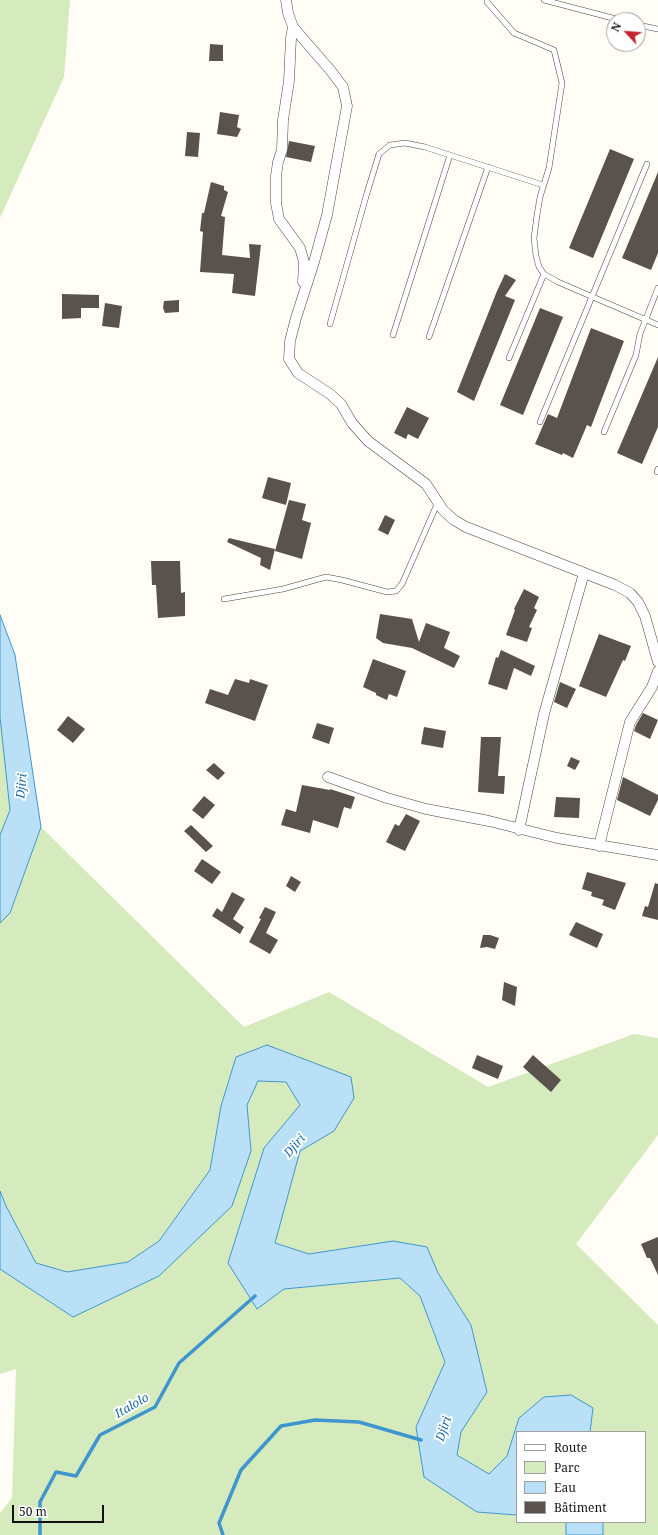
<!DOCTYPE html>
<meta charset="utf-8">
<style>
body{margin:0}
#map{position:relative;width:658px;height:1535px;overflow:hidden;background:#fffdf5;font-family:"Noto Serif",serif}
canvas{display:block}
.legend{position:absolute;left:516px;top:1431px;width:130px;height:92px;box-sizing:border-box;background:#fff;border:1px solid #a0a0a0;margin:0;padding:5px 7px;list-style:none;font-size:12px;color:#111}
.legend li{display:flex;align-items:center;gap:8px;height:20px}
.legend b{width:20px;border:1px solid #a0a0a0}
.north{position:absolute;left:606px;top:12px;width:40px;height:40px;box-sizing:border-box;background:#fff;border:1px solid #a0a0a0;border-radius:50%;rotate:296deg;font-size:11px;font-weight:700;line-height:16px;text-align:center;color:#111}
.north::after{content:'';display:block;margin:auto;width:14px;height:18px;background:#c4262e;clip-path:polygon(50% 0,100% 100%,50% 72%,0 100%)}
.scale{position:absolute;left:12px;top:1505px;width:92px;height:18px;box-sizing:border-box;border:2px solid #111;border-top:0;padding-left:5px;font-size:12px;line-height:14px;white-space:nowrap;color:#111;-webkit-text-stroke:3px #fff;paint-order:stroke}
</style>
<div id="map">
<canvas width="658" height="1535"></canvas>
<ul class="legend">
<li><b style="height:5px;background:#fff"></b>Route</li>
<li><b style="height:11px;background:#d5ebbd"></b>Parc</li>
<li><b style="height:11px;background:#b9e0f7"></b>Eau</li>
<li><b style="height:11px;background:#5a524d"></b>Bâtiment</li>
</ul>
<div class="north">N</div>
<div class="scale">50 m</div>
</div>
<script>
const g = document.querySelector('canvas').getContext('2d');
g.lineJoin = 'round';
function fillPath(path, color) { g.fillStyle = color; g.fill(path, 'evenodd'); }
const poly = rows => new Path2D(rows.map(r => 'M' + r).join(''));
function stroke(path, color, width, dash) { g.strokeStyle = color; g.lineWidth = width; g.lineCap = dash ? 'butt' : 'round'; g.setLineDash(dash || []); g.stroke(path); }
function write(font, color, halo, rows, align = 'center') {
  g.font = font + ' "Noto Serif",serif'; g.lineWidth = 4; g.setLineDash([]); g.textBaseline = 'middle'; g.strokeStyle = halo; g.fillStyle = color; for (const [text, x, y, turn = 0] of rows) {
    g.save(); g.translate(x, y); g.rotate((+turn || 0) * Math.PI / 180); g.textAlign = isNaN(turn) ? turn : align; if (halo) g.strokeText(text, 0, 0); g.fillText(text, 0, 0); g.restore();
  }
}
const green = poly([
 [0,0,70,0,64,77,0,218],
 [0,717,10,810,0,835],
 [41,827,244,1027,329,992,488,1087,634,1034,658,1038,658,1135,576,1244,658,1325,658,1535,603,1535,603,1522,645,1522,645,1432,590,1432,593,1408,519,1418,507,1456,489,1474,457,1455,461,1432,487,1392,471,1325,438,1273,427,1247,393,1241,309,1254,275,1243,300,1151,334,1131,354,1098,236,1057,221,1106,210,1170,159,1241,128,1262,67,1272,35,1263,6,1206,0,1191,0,923,10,913],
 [258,1081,286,1082,301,1105,264,1148,228,1263,257,1308,284,1289,400,1278,420,1296,445,1362,416,1427,477,1512,517,1515,517,1522,566,1522,566,1535,0,1535,0,1513,12,1498,16,1369,0,1374,0,1269,73,1317,159,1276,251,1151,247,1105]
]);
const water = poly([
 [0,615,15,655,41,827,10,913,0,923,0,835,10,810,0,717,0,615],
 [267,1045,351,1077,354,1098,334,1131,300,1151,275,1243,309,1254,393,1241,427,1247,438,1273,471,1325,487,1392,461,1432,457,1455,489,1474,507,1456,519,1418,544,1397,571,1395,593,1408,590,1432,517,1432,517,1515,477,1512,424,1477,416,1427,445,1362,420,1296,400,1278,284,1289,257,1309,228,1263,264,1148,300,1105,286,1082,258,1081,247,1105,251,1151,232,1206,159,1276,73,1317,0,1269,0,1191,6,1206,36,1263,67,1272,128,1262,159,1241,210,1170,221,1106,236,1057,267,1045],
 [566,1522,603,1522,603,1535,566,1535,566,1522]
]);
const stream = poly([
 [40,1535,40,1502,56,1472,76,1476,100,1435,155,1407,179,1363,255,1296],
 [223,1535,219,1523,241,1470,281,1426,315,1420,359,1422,421,1440]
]);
const building = poly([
 [210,44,223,45,223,61,209,61],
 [220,112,239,115,237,127,241,129,237,137,217,134],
 [187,132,200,133,198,157,185,156],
 [289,141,315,146,311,162,286,157],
 [610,149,634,159,593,258,569,248],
 [658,172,658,253,651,270,622,258],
 [211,182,224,186,224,190,228,192,221,216,225,217,222,255,250,258,249,244,261,245,255,296,232,293,234,274,200,272,203,232,200,231,202,213,204,213],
 [505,274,516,280,505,296,515,300,474,401,457,392,497,291],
 [62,294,99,295,99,308,81,308,81,318,62,319],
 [179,300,179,312,165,313,163,308,164,301],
 [105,303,122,306,119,328,102,326],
 [540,308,563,317,523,415,500,405],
 [591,328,624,341,591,427,587,425,573,458,563,453,562,455,535,444,548,414,557,418],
 [658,357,658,427,642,464,617,453],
 [407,407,429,418,418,439,408,434,406,439,394,433],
 [268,477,291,483,286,505,262,498],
 [289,500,306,504,302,520,311,523,302,559,275,551],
 [385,515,395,520,388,535,378,530],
 [229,538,275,549,270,570,260,565,261,558,227,542],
 [151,561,180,561,181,593,185,592,185,616,158,618,156,585,152,585],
 [524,589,539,597,534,608,537,610,529,627,532,628,527,642,506,635,515,610,514,609],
 [380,614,412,619,419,642,426,623,450,632,444,648,460,656,454,668,412,648,383,643,376,638],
 [599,634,631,646,625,661,623,660,606,697,579,686],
 [501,650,535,666,531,676,514,668,507,690,488,684,496,657,498,658],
 [373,659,406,671,397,697,389,694,387,700,376,695,376,693,363,687],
 [235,679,249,683,250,679,268,685,255,721,205,703,210,689,228,695],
 [560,682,576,689,567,708,554,702],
 [643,713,658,720,650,739,634,731,636,725],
 [68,716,85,729,73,743,57,730],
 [317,723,334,728,329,744,312,738],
 [424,727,446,731,443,748,421,744],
 [481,737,501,737,498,776,505,776,504,794,478,792],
 [571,757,580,761,575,770,567,766],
 [214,763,225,773,218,780,206,770],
 [623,777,658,795,658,800,650,816,617,800],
 [302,785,330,790,330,789,355,797,351,809,344,807,338,828,313,820,310,833,281,825,286,809,296,812],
 [204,796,215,805,203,819,192,810],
 [556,797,580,798,579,818,554,817],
 [406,814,420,821,405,851,386,842,395,824,399,826],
 [191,825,213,846,206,852,184,831],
 [202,859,221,872,212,884,194,871],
 [587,872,626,883,615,910,602,905,604,900,591,896,592,892,582,889],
 [291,876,301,882,295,892,286,886],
 [655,883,658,884,658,920,642,916,645,906,648,907],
 [232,892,245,899,233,919,244,927,240,934,212,916,217,908,222,912],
 [265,907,276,912,266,933,278,940,270,954,249,942,261,919,259,918],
 [576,922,603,934,597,948,569,935],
 [483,935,490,935,499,938,495,949,487,947,480,948],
 [504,982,517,987,515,1006,502,1000],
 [477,1055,503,1066,498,1079,472,1068],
 [533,1055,561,1080,551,1092,523,1067],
 [658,1237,658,1275,650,1258,647,1258,641,1244]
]);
const service = poly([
 [487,0,487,2,514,33,554,50,562,83,549,168,540,197,537,215,534,238,536,256,539,267,544,274,558,282,658,325],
 [544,0,620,20],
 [638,25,658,29],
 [330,324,367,193,379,154,390,145,405,143,425,147,543,185],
 [393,335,450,155],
 [429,337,488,167],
 [509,358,544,274],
 [540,422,647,164],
 [604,432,636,355,640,334,658,288],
 [657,472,658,469],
 [224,599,283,589,326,577,342,580,387,592,396,591,402,584,438,502]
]);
const minor = poly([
 [286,0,288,13,293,27,331,71,343,87,347,106,327,215,314,262,296,318,290,341,289,359,298,373,330,394,341,404,352,423,368,441,426,484,443,510,454,520,466,527,615,585,630,593,638,602,645,616,658,662],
 [293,27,291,38,289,81,283,120,282,150,278,162,276,176,276,203,279,219,300,248,304,262,303,282],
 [328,777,387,798,426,809,489,821,557,838,658,855],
 [519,830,544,714,584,573],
 [599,846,630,722,652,687,658,671]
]);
const waterNames = [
 ["Djiri",22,786,-85],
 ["Djiri",295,1146,-49],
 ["Italolo",132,1406,-30],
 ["Djiri",444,1429,-71]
];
fillPath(green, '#d5ebbd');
fillPath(water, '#b9e0f7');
stroke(water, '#3f96cf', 1);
stroke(stream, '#3f96cf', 3.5);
fillPath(building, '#5a524d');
stroke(service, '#444', 6);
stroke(minor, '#444', 11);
stroke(service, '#fff', 5);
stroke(minor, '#fff', 10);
write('italic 12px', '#1768a6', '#fff', waterNames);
</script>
